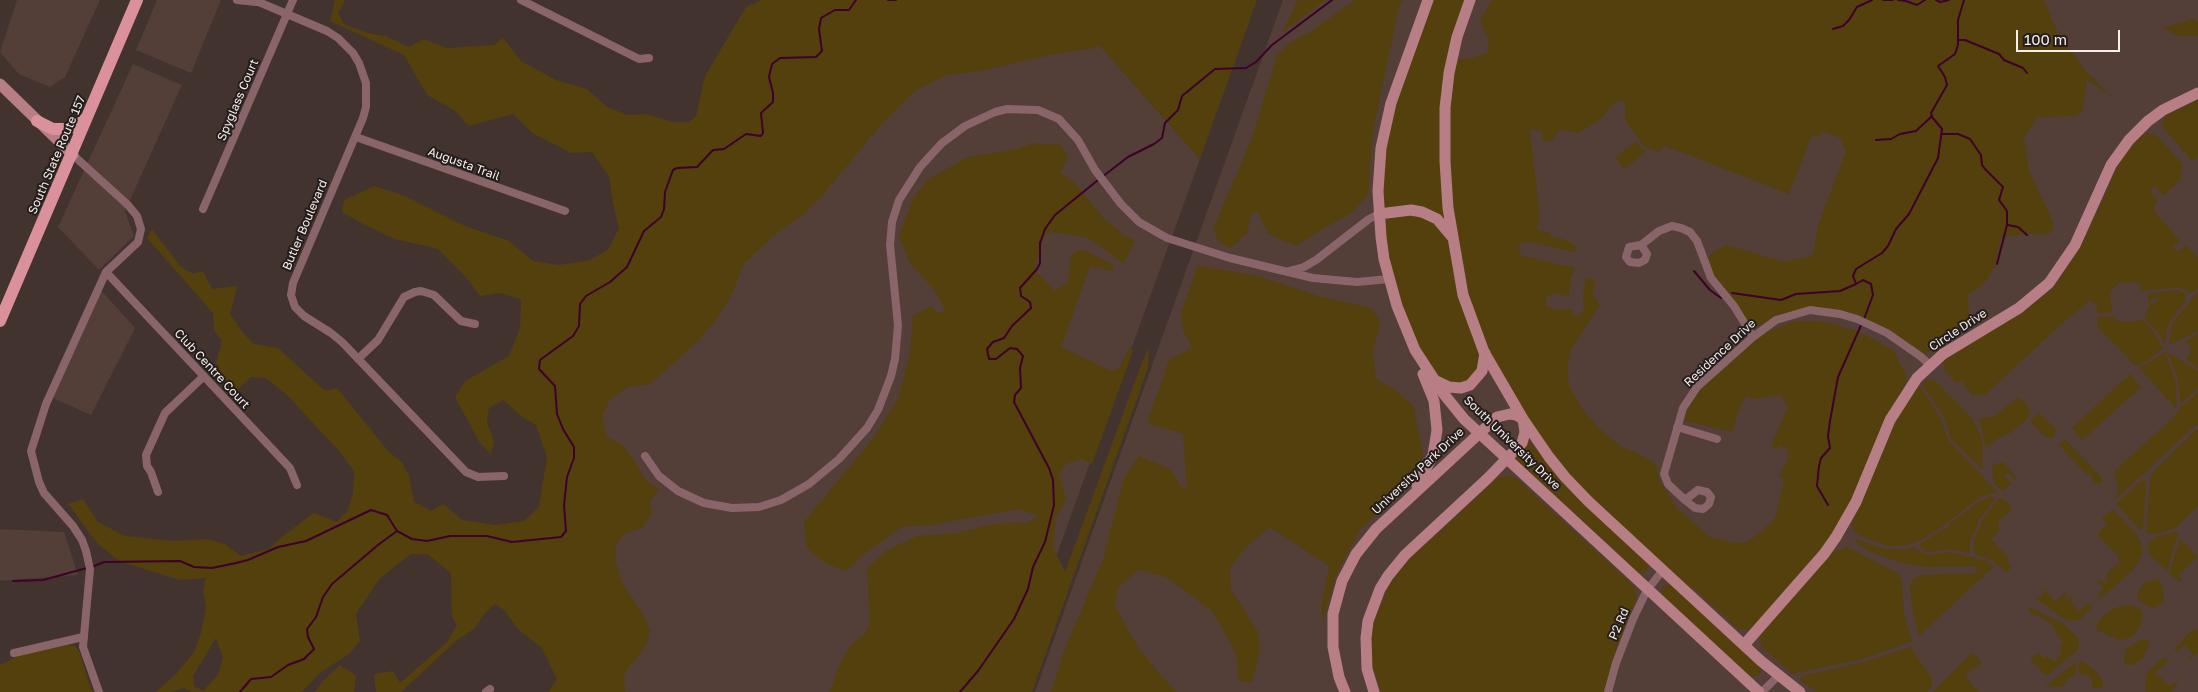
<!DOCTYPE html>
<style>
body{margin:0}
#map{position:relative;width:2198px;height:692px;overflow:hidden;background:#42332f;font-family:"Golos Text",sans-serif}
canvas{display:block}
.scale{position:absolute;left:2016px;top:30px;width:104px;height:22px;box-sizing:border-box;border:2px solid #f7edeb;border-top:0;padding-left:6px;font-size:15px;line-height:18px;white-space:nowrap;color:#f7edeb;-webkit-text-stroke:4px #231d1b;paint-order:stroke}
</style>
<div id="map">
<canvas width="2198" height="692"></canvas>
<div class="scale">100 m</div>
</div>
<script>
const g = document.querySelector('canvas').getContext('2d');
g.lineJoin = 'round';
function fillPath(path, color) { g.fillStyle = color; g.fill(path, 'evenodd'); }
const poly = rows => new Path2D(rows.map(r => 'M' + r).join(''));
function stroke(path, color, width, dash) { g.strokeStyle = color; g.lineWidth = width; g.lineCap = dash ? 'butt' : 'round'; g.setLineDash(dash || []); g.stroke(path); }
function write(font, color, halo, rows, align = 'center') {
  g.font = font + ' "Golos Text",sans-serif'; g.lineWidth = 4; g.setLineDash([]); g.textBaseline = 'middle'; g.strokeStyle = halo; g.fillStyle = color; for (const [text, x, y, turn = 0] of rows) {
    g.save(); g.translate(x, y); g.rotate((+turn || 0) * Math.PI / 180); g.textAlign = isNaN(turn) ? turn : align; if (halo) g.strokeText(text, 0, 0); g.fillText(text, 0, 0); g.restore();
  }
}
const built = poly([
 [17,0,100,0,65,77,50,87,19,74,0,52],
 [157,0,221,0,191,73,136,50],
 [984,0,1060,0,1200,159,1007,692,589,692,580,399],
 [1283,0,2198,0,2198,692,1035,692],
 [133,64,182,85,125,211,134,236,99,270,58,227],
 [100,289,135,328,91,415,53,398],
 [0,529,64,532,78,575,0,581]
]);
const green = poly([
 [335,0,345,0,338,13,344,24,368,33,386,36,409,47,424,39,447,48,494,45,503,38,521,61,556,80,587,89,607,107,627,115,647,114,672,122,689,122,696,116,705,76,746,7,762,0,1257,0,1200,159,1099,45,1094,48,1050,55,981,71,947,75,916,90,879,127,821,197,804,214,773,236,744,264,730,298,715,321,697,342,650,384,628,387,610,399,602,417,607,437,622,445,634,459,643,477,659,490,650,501,652,514,642,528,624,534,615,546,616,562,622,582,642,612,650,630,647,644,624,674,625,692,548,692,557,680,542,648,519,630,504,610,495,604,485,613,474,629,457,640,401,692,376,692,374,674,393,671,400,683,447,642,457,625,452,617,451,573,427,554,411,554,380,578,356,614,360,641,350,653,320,673,302,692,192,692,184,688,172,692,156,692,176,674,194,652,201,633,206,607,203,591,206,578,180,580,119,561,97,543,68,504,83,499,98,522,125,536,174,541,206,539,225,544,241,556,269,549,284,535,314,513,337,522,348,510,353,493,354,471,339,451,287,395,266,378,251,377,236,391,225,383,215,367,222,341,214,330,213,313,147,238,152,229,181,267,194,274,203,271,212,289,237,286,230,314,244,334,254,344,278,348,325,391,337,388,389,452,402,462,409,476,414,502,431,511,444,504,462,520,495,525,524,521,539,507,547,457,536,425,521,416,503,400,489,408,487,422,494,441,491,454,480,443,455,397,465,381,509,356,520,328,521,299,500,293,480,296,465,276,438,249,395,239,365,225,342,212,344,200,374,186,405,196,465,226,509,241,533,261,558,265,588,261,608,250,619,228,613,203,609,176,592,152,571,153,532,133,513,114,469,126,454,110,427,95,404,55,330,21],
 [216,638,223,658,218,675,203,691,194,686,193,676],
 [1298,0,1325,0,1282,33],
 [1355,0,1402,0,1399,7,1373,131,1368,194,1355,210,1295,246,1268,233,1257,211,1251,214,1248,231,1231,248,1219,242,1213,229,1252,138,1277,55,1288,44,1310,32],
 [1428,0,1470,0,1452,59,1470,59,1488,52,1489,40,1480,21,1492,0,2044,0,2056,29,2082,67,2109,94,2125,105,2087,80,2083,109,2077,116,2037,117,2024,137,2029,171,2053,222,2053,230,2047,235,2026,233,2001,238,1995,267,1982,286,1968,295,1969,315,1964,329,1925,354,1872,325,1810,310,1751,328,1710,270,1707,260,1713,252,1727,245,1785,262,1813,255,1818,225,1847,149,1841,146,1843,139,1822,131,1819,137,1812,135,1789,194,1663,145,1659,152,1644,146,1625,121,1625,103,1618,100,1599,120,1579,133,1559,130,1553,140,1544,142,1541,131,1530,129,1540,218,1537,230,1551,233,1551,236,1568,241,1577,248,1575,252,1530,242,1520,243,1518,250,1521,252,1520,255,1575,268,1571,279,1569,296,1552,293,1552,296,1546,296,1546,307,1552,307,1552,310,1569,309,1573,310,1573,314,1578,317,1584,309,1583,295,1586,278,1595,280,1593,294,1600,305,1572,348,1567,367,1569,386,1583,410,1601,430,1622,447,1645,457,1656,465,1660,481,1678,509,1710,537,1734,543,1744,543,1752,539,1775,519,1784,480,1779,476,1789,457,1787,455,1789,450,1780,445,1777,450,1771,446,1788,407,1781,395,1754,399,1746,396,1741,405,1732,432,1681,420,1690,396,1753,337,1795,321,1817,321,1834,324,1859,332,1893,350,1906,374,1906,383,1884,419,1850,503,1839,522,1821,550,1819,550,1751,630,1744,630,1737,628,1695,589,1698,583,1689,593,1565,477,1487,357,1476,380,1449,387,1418,354,1381,237,1386,124],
 [2192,19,2196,19,2198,23,2198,36,2179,36,2162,28],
 [2198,100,2198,156,2192,161,2162,127,2164,118,2168,114],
 [2150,133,2157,136,2183,164,2179,181,2163,196,2155,186,2150,191,2158,201,2154,205,2156,208,2154,211,2175,234,2174,235,2180,240,2173,247,2178,252,2186,245,2198,258,2198,288,2190,293,2179,287,2143,291,2141,290,2140,283,2118,282,2118,286,2115,286,2110,294,2112,312,2097,313,2097,307,2091,300,2060,325,1986,394,1972,395,1965,387,1963,380,1956,383,1945,371,1943,364,1945,359,1965,345,2021,314,2054,287,2079,250,2121,160,2140,136],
 [1636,141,1645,153,1624,169,1615,157],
 [1035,143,1060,145,1068,156,1060,173,1075,183,1102,216,1123,235,1135,241,1123,263,1087,237,1052,232,1045,235,1034,269,1055,291,1068,282,1071,254,1083,249,1115,266,1112,271,1090,266,1061,347,1112,371,1119,368,1130,347,1133,351,1092,464,1081,459,1066,464,1059,474,1066,499,1056,517,1053,547,1065,572,1139,370,1149,347,1148,368,1032,692,830,692,838,668,851,644,864,635,870,623,867,568,887,550,918,536,958,533,992,524,1026,523,1039,516,1018,509,930,525,902,527,863,555,846,571,827,564,807,548,804,522,874,437,898,399,910,353,913,316,931,306,937,313,946,311,932,287,910,263,899,237,912,200,928,179,969,157,1013,150],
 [1198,265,1257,276,1318,296,1371,308,1381,322,1373,351,1376,379,1397,391,1414,407,1423,456,1416,471,1400,493,1360,530,1337,573,1323,620,1321,608,1329,566,1270,527,1245,548,1230,568,1231,590,1259,633,1259,655,1252,682,1239,682,1237,660,1231,643,1211,610,1166,577,1139,570,1118,587,1115,606,1139,649,1176,692,1051,692,1064,651,1103,559,1124,478,1139,456,1171,469,1180,486,1187,489,1183,434,1147,423,1170,358,1184,353,1192,347,1183,330,1181,313],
 [2178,290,2185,293,2186,300,2171,320,2167,329,2165,344,2157,331,2145,319,2148,307,2158,300,2155,297,2148,304,2148,294],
 [2198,292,2198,331,2169,345,2173,322],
 [2097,316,2114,317,2118,321,2128,322,2143,320,2153,331,2163,348,2148,360,2135,366,2098,327],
 [2198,334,2198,368,2184,358,2189,356,2191,351,2189,344,2185,342],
 [2165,352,2176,383,2177,406,2174,409,2173,405,2139,368],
 [2167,352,2198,371,2198,388,2181,404,2177,375],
 [2130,374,2141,387,2082,440,2072,428],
 [1928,379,1934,380,1972,418,1980,434,1983,445,1982,469,1951,439,1944,417,1922,384],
 [1919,385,1939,415,1949,441,1997,492,1980,497,1939,529,1919,541,1907,545,1889,546,1860,536,1853,529,1852,523,1898,417],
 [2198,392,2198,423,2115,500,2118,488,2114,471,2175,416,2179,409],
 [2017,398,2027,403,2027,407,2030,410,2029,417,2012,432,1995,440,1986,448,1979,419,1995,416],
 [2039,413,2056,429,2053,438,2045,437,2030,421],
 [2198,428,2198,506,2176,528,2149,535,2146,531,2150,480,2153,472],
 [2065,439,2103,479,2101,483,2094,483,2091,475,2088,473,2086,474,2059,445],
 [1530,442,1547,462,1649,564,1647,570,1644,573,1637,573,1633,567,1514,458],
 [2003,462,2017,478,2015,480,2008,473,2005,475,2004,477,2012,483,2003,491,1994,484,1992,471,1993,463,1997,464],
 [1503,476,1511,476,1518,480,1636,588,1637,599,1617,647,1604,692,1381,692,1371,663,1371,641,1373,624,1391,580,1412,557,1497,478],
 [2141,481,2145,481,2146,486,2143,528,2140,530,2116,504],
 [1990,497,1996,498,1979,520,1970,542,1970,553,1949,549,1927,552,1920,547,1920,544,1945,528,1948,528,1949,524,1978,502],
 [1999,498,2003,498,2011,506,2010,511,1998,522,1999,531,1991,539,2008,557,2009,566,2012,567,2006,572,1993,561,1975,554,1973,548,1974,540,1983,519],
 [2113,509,2137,535,2142,546,2142,555,2133,570,2101,598,2098,594,2104,589,2097,582,2099,579,2106,584,2106,574,2120,562,2117,555,2097,534,2107,524,2102,518],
 [2176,532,2178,534,2167,571,2150,555,2147,544,2158,536],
 [1856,539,1883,549,1907,549,1907,550,1913,547,1922,553,1929,555,1949,552,1976,558,1978,561,1979,559,1986,561,1994,566,1919,636,1911,603,1910,585,1913,579,1921,575,1974,573,1977,571,1976,566,1927,567,1901,563,1869,551,1854,541],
 [2180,539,2198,557,2178,575,2183,581,2181,583,2169,573],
 [1847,547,1899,574,1902,583,1904,615,1912,641,1866,658,1792,674,1761,646,1760,635,1832,553],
 [2158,579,2162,586,2164,601,2155,608,2150,607,2138,600,2137,594,2145,582],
 [1670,584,1761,665,1760,674,1751,677,1678,611,1676,606,1673,606,1662,596,1662,587],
 [2045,589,2055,602,2066,591,2067,593,2065,598,2067,600,2070,596,2073,598,2070,602,2079,611,2088,603,2092,607,2079,620,2067,621,2035,598,2042,595],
 [2132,605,2141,610,2143,617,2140,626,2133,637,2120,640,2098,631,2096,628,2098,621,2109,611,2121,606],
 [2027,606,2064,624,2079,639,2079,647,2076,651,2048,675,2045,675,2030,659,2038,653,2044,659,2047,656,2054,662,2062,652,2060,646,2063,641,2058,636,2052,625,2041,617,2031,614],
 [2198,629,2198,653,2190,659,2189,658,2193,654,2185,645,2177,652,2174,649,2190,632],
 [2142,639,2147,639,2150,643,2143,658,2134,665,2125,665,2124,661,2125,650],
 [68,645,75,646,80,653,89,684,93,692,0,692,0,665,19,655],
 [1910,647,1932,678,1932,686,1927,692,1817,692,1800,680,1801,676,1868,661],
 [1971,654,1974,654,1982,663,1966,673,1970,683,1979,692,1933,692],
 [2165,657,2168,661,2155,673,2170,686,2176,681,2178,683,2171,692,2146,692,2145,681,2147,672],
 [2079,661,2086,663,2096,672,2103,681,2103,688,2092,688,2092,681,2089,676,2078,673],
 [2076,662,2076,674,2067,679,2062,687,2045,686],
 [340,665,356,676,354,692,315,692,323,681]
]);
const stream = poly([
 [888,0,896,0],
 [1883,0,1893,0],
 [1898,0,1906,1,1917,5,1925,0],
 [1936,0,1940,2,1949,0],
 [1833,29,1843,26,1849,20,1857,7,1872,0],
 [1958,40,1965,40,1999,54,2004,60,2023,68,2027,73],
 [1942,134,1958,134,1970,139,1981,155,1982,165,1985,169,2003,187,1999,200,2007,211,2007,225,1997,264],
 [1876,140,1891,139,1900,134,1916,131,1932,116],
 [1102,177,1128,157,1154,144,1162,138,1165,123,1178,110,1182,96,1215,69,1246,68,1256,62,1272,45,1332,0],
 [2008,225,2018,227,2027,235],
 [1694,271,1710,290,1721,298],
 [1732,293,1781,300,1796,294,1840,291,1856,284],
 [1864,319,1873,295,1871,284,1863,280,1856,284,1853,276,1856,269,1882,253,1888,246,1896,229,1909,214,1938,158,1942,129,1932,117,1931,113,1947,85,1945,77,1938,66,1955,54,1958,45,1958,20,1964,0],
 [1828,505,1817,486,1819,466,1821,458,1830,448,1828,436,1830,421,1838,377,1862,323],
 [92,567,104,562,180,561,194,567,212,568,236,563,248,560,278,547,306,541,371,510,387,515,397,531,412,539,427,541,450,536,487,536,512,542,561,537,566,531,564,505,567,477,574,458,574,447,563,429,557,414,555,386,539,369,540,360,573,336,579,326,580,304,586,296,610,282,627,267,644,231,661,217,664,209,665,192,673,170,677,168,697,167,713,150,724,149,746,134,761,136,763,133,761,113,773,102,773,93,769,77,772,64,780,58,816,57,822,51,819,29,821,18,835,10,849,10,856,0],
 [13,581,43,580,87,568],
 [240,692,251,679,271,677,288,665,304,659,314,649,308,637,307,629,316,617,323,597,332,584,378,545,397,531],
 [960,692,978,671,1014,619,1028,589,1033,567,1045,542,1054,505,1053,480,1049,468,1014,402,1015,395,1021,388,1020,368,1023,356,1017,349,1010,348,996,359,989,359,987,349,993,342,1004,338,1012,326,1031,308,1030,302,1021,296,1020,288,1037,269,1040,263,1040,243,1045,229,1055,215,1098,180]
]);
const street = poly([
 [237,0,256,2],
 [254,0,327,31,338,38,353,53,359,63,366,83,366,107,363,118,293,283,291,295,295,307,304,316,331,333,342,342,466,472,478,477,504,476],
 [521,0,639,59,649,58],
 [356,137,565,211],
 [73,155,128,205,137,216,141,229,138,242,106,272,290,468,297,485],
 [203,209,293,0],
 [1641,245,1647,254,1645,260,1639,263,1630,262,1626,257,1629,247,1641,245,1659,231,1672,226,1681,228,1690,232,1697,241,1711,278,1734,306,1753,337],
 [1289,271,1304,267,1316,260,1369,219,1379,214],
 [358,359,378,340,404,297,415,292,421,291,434,295,461,321,475,324],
 [1677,427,1717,439],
 [645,456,659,476,678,491,704,503,732,508,759,507,781,500,809,484,839,459,867,428,878,410,891,376,895,359,898,325,890,245,892,222,899,200,920,167,942,143,965,126,995,112,1007,109,1038,110,1059,119,1078,140,1095,170,1121,204,1139,222,1167,238,1230,258,1313,278,1357,282,1389,279],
 [1698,490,1707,492,1711,497,1709,504,1703,509,1695,508,1685,500,1698,490],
 [158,492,151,472,147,466,146,455,165,413,204,376],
 [1685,500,1668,484,1664,474,1683,408,1697,387,1753,337,1776,320,1810,310,1840,314,1857,319,1887,333,1920,356,1930,365],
 [14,653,83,637],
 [99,692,83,647,90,569,86,551,82,540,73,526,44,493,39,482,31,451,46,404,106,272],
 [486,692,490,689],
 [1608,692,1616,663,1633,619,1647,590,1663,570],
 [1762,692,1778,676]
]);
const secondary = poly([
 [1428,0,1391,103,1381,148,1378,191,1381,237,1384,259,1397,306,1415,350,1443,393,1464,419,1759,692],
 [1470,0,1457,37,1449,73,1445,108,1445,161,1448,208,1463,295,1484,352,1523,419,1549,457,1565,477,1588,501,1761,661,1800,692],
 [0,84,73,155],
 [1379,214,1411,210,1422,212,1437,219,1453,238],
 [1434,380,1449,387,1461,388,1470,385,1482,371,1485,353],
 [1417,486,1433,455,1437,430,1434,401,1423,374],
 [1744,645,1824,554,1836,537,1856,502,1890,420,1917,378,1943,354,2019,308,2049,283,2075,245,2111,165,2129,140,2148,121,2163,110,2198,93],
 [1345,692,1339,677,1333,647,1333,614,1342,581,1356,554,1376,529,1497,417,1510,414,1516,415,1523,419,1525,432,1522,443,1487,479,1405,555,1388,576,1380,589,1368,621,1366,638,1367,669,1374,692]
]);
const primary = poly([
 [37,121,53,129,68,129,80,124,87,117],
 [0,321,137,0]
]);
const streetNames = [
 ["Spyglass Court",238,100,-67],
 ["South State Route 157",57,155,-67],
 ["Augusta Trail",464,164,20],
 ["Butler Boulevard",305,225,-67],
 ["Circle Drive",1958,330,-33],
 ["Residence Drive",1720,353,-43],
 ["Club Centre Court",212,369,47],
 ["South University Drive",1512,443,44],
 ["University Park Drive",1418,471,-43],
 ["P2 Rd",1619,624,-67]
];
fillPath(built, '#533e38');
fillPath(green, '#53400d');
stroke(stream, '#3f002b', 2);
stroke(street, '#89656a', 8);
stroke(secondary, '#b77e85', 11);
stroke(primary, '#da919b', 12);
write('12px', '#f7edeb', '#231d1b', streetNames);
</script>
